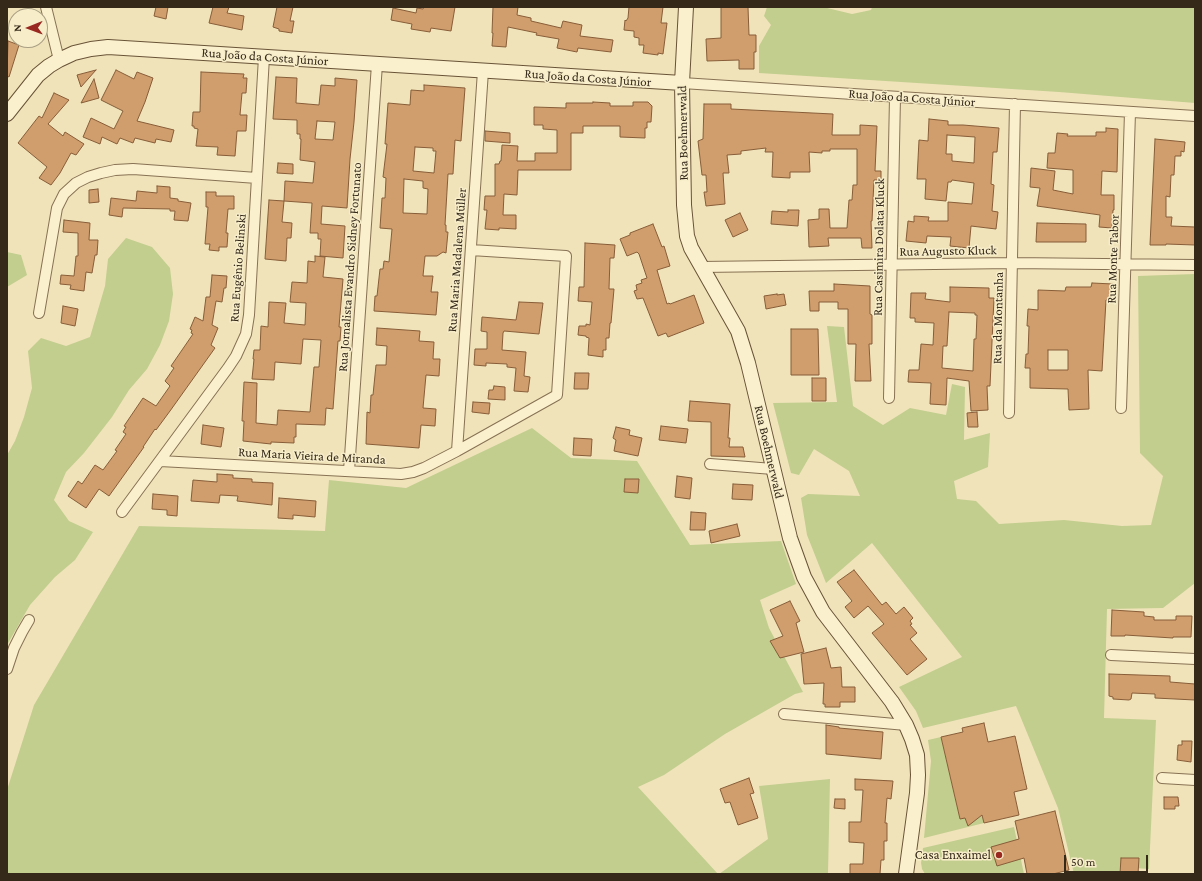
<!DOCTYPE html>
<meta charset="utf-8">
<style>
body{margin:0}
#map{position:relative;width:1202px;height:881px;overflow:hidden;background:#f0e3ba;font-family:"Crimson Pro",serif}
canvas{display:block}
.frame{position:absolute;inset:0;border:8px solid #35291a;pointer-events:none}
.north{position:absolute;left:8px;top:8px;width:40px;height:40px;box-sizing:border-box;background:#f7edc9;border:1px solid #a99f83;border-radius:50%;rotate:269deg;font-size:11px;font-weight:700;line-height:16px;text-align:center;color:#35291a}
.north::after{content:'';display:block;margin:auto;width:14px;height:18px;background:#992821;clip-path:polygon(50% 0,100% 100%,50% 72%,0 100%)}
.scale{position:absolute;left:1064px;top:855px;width:84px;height:18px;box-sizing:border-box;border:2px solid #35291a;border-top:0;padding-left:5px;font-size:12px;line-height:14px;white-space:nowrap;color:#35291a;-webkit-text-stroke:3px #f7edc9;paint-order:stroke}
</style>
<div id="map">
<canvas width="1202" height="881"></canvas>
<div class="frame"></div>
<div class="north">N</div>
<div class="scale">50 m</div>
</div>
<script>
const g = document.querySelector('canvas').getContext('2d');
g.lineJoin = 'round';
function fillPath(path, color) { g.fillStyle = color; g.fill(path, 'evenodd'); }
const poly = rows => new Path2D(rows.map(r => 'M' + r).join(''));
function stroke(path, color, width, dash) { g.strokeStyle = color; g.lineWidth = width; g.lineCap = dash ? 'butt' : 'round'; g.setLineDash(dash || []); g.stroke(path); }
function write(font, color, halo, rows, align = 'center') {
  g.font = font + ' "Crimson Pro",serif'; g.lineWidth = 3; g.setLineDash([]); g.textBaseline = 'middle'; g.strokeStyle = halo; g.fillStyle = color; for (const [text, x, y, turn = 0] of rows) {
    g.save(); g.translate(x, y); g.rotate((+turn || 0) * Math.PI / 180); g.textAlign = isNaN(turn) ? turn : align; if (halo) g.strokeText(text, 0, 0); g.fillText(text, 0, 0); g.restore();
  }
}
const green = poly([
 [767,7,823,7,852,14,871,10,872,7,1195,7,1195,103,1059,92,759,73,759,46,771,25,764,16],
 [126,238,152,247,170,268,173,294,169,321,160,345,147,369,129,390,112,417,84,453,66,472,54,500,69,521,93,532,75,560,55,577,30,605,7,645,7,455,15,441,24,417,32,388,28,351,41,338,66,346,90,337,105,286,108,259],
 [7,252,21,255,27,275,7,287],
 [1195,274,1195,583,1163,608,1107,609,1104,718,1156,720,1149,869,1120,867,1120,874,1074,874,1058,808,1016,706,923,728,916,711,899,687,962,657,872,543,826,583,807,535,801,498,808,494,860,496,849,471,814,449,799,475,791,473,773,403,837,402,827,326,844,327,853,406,883,425,910,408,946,415,952,384,965,387,964,440,990,433,988,467,954,481,957,499,976,501,999,524,1064,520,1122,526,1151,525,1163,476,1140,453,1138,276],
 [532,428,571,458,637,461,690,545,781,541,796,584,760,600,769,628,803,692,795,694,725,734,664,775,638,787,718,874,7,874,7,790,34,705,139,526,325,531,329,480,406,488],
 [941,737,960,819,982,814,984,823,924,838,931,761,928,740],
 [830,779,828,874,719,874,768,839,759,786],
 [1014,827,1024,874,925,874,922,869,921,863,923,848]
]);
const building = poly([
 [156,7,168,7,166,19,154,16,156,7],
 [213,7,229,7,227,13,244,16,242,30,209,23,213,7],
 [277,7,293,7,290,21,294,21,292,33,279,31,279,29,273,27,277,7],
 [424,7,455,7,451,31,431,28,430,32,411,29,412,24,391,20,393,8,416,13,417,8,423,9,424,7],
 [493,7,518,7,517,15,531,18,531,21,561,28,563,21,582,25,580,36,613,40,611,52,578,48,577,52,557,48,559,39,536,35,537,33,508,27,506,47,492,46,493,33,492,33,493,7],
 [629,7,663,7,661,23,667,23,663,54,658,53,658,55,643,53,644,45,639,45,639,38,634,37,634,31,624,30,625,20,626,21,628,18,629,7],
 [721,7,748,7,749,35,756,35,756,52,754,52,754,69,739,69,739,60,707,61,706,39,721,38,721,7],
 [8,41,19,45,9,77,7,76,8,41],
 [96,70,81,87,77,75,96,70],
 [116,70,134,79,137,72,153,78,145,102,137,121,174,130,171,142,156,139,155,143,135,138,133,143,120,138,117,144,102,137,100,144,83,137,91,118,114,129,123,111,101,100,116,70],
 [201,72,244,74,243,78,247,78,246,93,242,93,240,115,247,115,246,131,237,131,235,156,217,155,218,147,196,146,198,129,194,128,194,126,192,126,193,112,200,112,201,72],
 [276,77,297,78,296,103,319,105,321,85,335,86,335,78,357,80,354,122,350,159,347,208,322,206,321,224,345,226,343,258,320,256,321,239,318,239,318,233,310,233,312,203,284,201,285,181,313,183,315,162,300,160,301,139,300,139,300,134,297,134,297,120,273,119,276,77],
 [317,121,335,122,333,140,315,139,317,121],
 [94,79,99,98,81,103,94,79],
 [424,85,465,88,461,141,455,140,453,174,448,174,445,225,446,225,446,232,448,232,446,253,443,252,437,256,425,256,423,276,433,276,431,292,438,292,436,315,374,311,375,296,377,296,380,269,383,269,384,261,389,262,392,229,380,228,382,198,385,198,386,178,383,177,387,144,385,144,388,103,410,105,411,90,424,91,424,85],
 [415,147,433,148,433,151,436,151,434,173,413,171,415,147],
 [404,179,423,181,423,188,428,189,427,214,403,213,404,179],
 [54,93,69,100,48,124,63,136,65,132,84,144,76,155,71,153,60,173,51,185,39,178,47,167,18,143,39,116,42,118,54,93],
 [593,102,610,103,610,106,633,106,633,102,648,102,652,106,651,122,647,122,647,128,645,128,645,138,620,137,620,126,583,126,583,133,571,133,571,170,518,170,517,195,504,194,503,215,516,215,516,229,499,228,499,230,485,229,487,210,484,210,485,196,495,196,495,164,499,164,500,161,501,161,502,145,518,146,517,161,535,161,535,153,557,153,557,130,543,129,543,125,534,125,534,107,566,108,566,103,593,103,593,102],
 [704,104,731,104,731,109,833,114,832,135,860,135,860,125,877,126,875,171,881,171,881,180,874,180,872,221,871,221,872,248,862,248,861,238,828,238,829,246,809,247,808,220,819,219,819,209,829,209,830,228,847,228,849,200,852,200,853,185,857,185,857,149,830,149,830,151,822,151,822,153,809,152,810,172,790,172,790,178,772,177,773,152,765,152,766,148,741,151,741,154,727,155,729,173,723,173,725,204,706,206,704,192,707,192,706,175,702,175,698,141,703,139,704,104],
 [929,119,948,121,948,125,963,125,999,128,997,152,993,152,991,184,994,185,992,211,998,212,996,229,971,226,969,248,950,246,951,237,927,236,926,243,906,241,908,221,914,222,914,216,929,217,928,221,948,221,948,202,972,204,974,183,952,180,951,182,948,182,946,201,925,199,926,179,917,179,919,140,928,141,929,119],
 [947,135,975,137,974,163,952,161,952,154,946,154,947,135],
 [1106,128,1118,129,1117,172,1102,171,1101,195,1114,195,1114,210,1113,210,1112,228,1099,227,1100,215,1037,206,1040,188,1030,187,1031,168,1055,171,1053,190,1073,194,1073,170,1047,168,1048,153,1055,153,1057,133,1068,134,1067,136,1096,136,1096,132,1106,132,1106,128],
 [485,131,510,133,510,143,485,141,485,131],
 [1155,139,1185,142,1184,152,1181,151,1181,156,1175,156,1174,175,1171,175,1170,197,1166,196,1166,217,1172,217,1171,226,1195,227,1195,245,1166,244,1166,245,1150,245,1155,139],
 [278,163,293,164,293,174,277,173,278,163],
 [157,186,170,187,170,198,178,199,178,201,191,203,188,221,174,220,175,211,170,211,170,209,123,208,122,217,109,215,111,198,136,201,137,191,157,193,157,186],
 [98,189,99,202,89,203,89,190,98,189],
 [206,192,216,192,216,196,234,196,234,209,228,209,226,233,228,233,227,247,219,247,219,251,209,250,210,244,205,244,208,207,206,207,206,192],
 [269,200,284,201,282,222,292,223,291,238,287,238,286,261,265,259,269,200],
 [788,210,799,210,798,226,771,224,772,211,788,212,788,210],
 [740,213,748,230,733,237,725,220,740,213],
 [64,220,90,223,89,240,98,240,97,255,95,255,92,273,86,272,84,291,70,289,71,285,60,284,61,275,74,276,76,256,78,256,78,233,63,232,64,220],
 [1037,223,1086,224,1086,242,1036,242,1037,223],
 [653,224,662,247,664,246,670,266,657,270,667,304,669,303,670,304,694,295,704,323,668,337,666,333,658,336,643,298,637,299,634,291,637,290,636,285,642,283,641,280,647,278,639,254,637,252,627,256,620,239,630,235,630,233,653,224],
 [585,243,615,245,614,258,610,258,609,289,614,289,611,323,610,323,609,338,606,338,606,350,603,350,603,357,588,355,589,338,586,337,586,336,578,335,579,326,586,326,586,324,590,325,592,302,578,301,579,287,584,287,585,243],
 [315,256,325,257,323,277,343,279,339,327,341,327,340,341,338,341,333,409,326,408,325,425,296,424,296,437,294,437,294,443,271,442,271,444,243,441,244,421,242,421,244,382,257,383,256,423,277,425,278,410,310,412,314,367,319,367,321,340,303,339,301,364,275,362,274,380,252,379,254,359,253,359,254,350,260,350,261,326,268,327,269,302,286,303,284,323,305,325,306,303,290,302,292,282,307,283,308,261,315,262,315,256],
 [212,275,227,276,226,288,224,288,222,302,216,301,212,325,218,328,211,345,215,348,170,411,156,430,155,429,143,447,144,447,109,496,99,489,86,508,68,496,78,481,82,484,95,465,103,470,117,451,115,450,126,434,123,432,126,427,124,426,143,398,156,406,170,386,165,381,174,368,171,366,193,334,191,333,192,330,190,329,195,317,203,321,206,297,210,297,212,275],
 [1092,283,1113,284,1113,300,1106,300,1102,371,1088,370,1089,409,1069,410,1068,389,1030,388,1030,368,1025,368,1026,354,1028,354,1029,326,1027,326,1028,309,1038,310,1038,290,1065,291,1066,287,1091,287,1092,283],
 [1048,350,1068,350,1068,370,1048,370,1048,350],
 [834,284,870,286,870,314,872,315,872,344,869,344,871,381,855,381,856,344,848,344,848,309,838,309,838,302,819,302,819,311,810,311,809,291,834,291,834,284],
 [950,287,989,288,989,298,994,298,990,386,987,386,988,410,971,411,969,381,947,378,946,405,930,404,931,383,908,382,909,370,919,370,921,344,933,345,934,323,915,322,915,318,910,318,911,293,926,293,925,299,950,302,950,287],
 [949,312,975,313,975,315,977,315,976,339,974,339,973,371,942,368,943,346,947,346,949,312],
 [777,294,777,295,784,294,786,305,766,309,764,296,777,294],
 [519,302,543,303,539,334,504,331,503,333,502,350,526,352,524,376,530,377,528,392,514,391,516,368,507,367,507,364,486,363,486,366,474,365,475,349,487,349,487,332,481,331,482,317,516,320,519,302],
 [63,306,78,309,75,326,61,323,63,306],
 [377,328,420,331,419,341,434,342,433,359,440,359,439,376,426,375,423,408,436,409,435,426,421,425,419,448,366,444,367,412,370,413,371,395,373,395,376,365,386,365,387,346,376,345,377,328],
 [791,329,818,329,819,375,791,375,791,329],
 [575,373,589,373,588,389,574,389,575,373],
 [812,378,826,378,826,401,812,401,812,378],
 [494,386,505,387,505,400,488,399,489,390,493,390,494,386],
 [690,401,730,404,728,438,730,438,729,447,743,447,745,457,711,456,711,422,688,421,690,401],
 [473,402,490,403,489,414,472,412,473,402],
 [977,412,978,427,968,427,967,413,977,412],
 [203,425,224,428,221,447,201,444,203,425],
 [661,426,688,429,686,443,659,440,661,426],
 [616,427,630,430,629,435,642,438,638,456,614,451,616,440,613,438,616,427],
 [574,438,592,439,591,456,573,455,574,438],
 [217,474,233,475,233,478,252,479,252,482,273,483,272,505,237,501,238,496,220,495,219,503,191,501,193,480,217,482,217,474],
 [677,476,692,478,690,499,675,497,677,476],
 [625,479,639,479,638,493,624,492,625,479],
 [733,484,753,485,752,500,732,499,733,484],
 [153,494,178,496,177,516,167,515,167,510,152,509,153,494],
 [279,498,316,501,315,517,293,515,293,519,278,518,279,498],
 [691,512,706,513,705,530,690,530,691,512],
 [737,524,740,536,711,543,709,531,737,524],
 [854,570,882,605,886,602,896,614,904,607,913,618,910,621,912,624,910,625,917,633,910,639,927,659,907,675,872,633,884,624,868,606,854,618,845,607,852,601,837,582,854,570],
 [790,601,800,621,796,623,804,652,780,658,770,641,783,636,770,610,790,601],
 [1112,610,1144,612,1144,616,1154,617,1154,620,1176,620,1176,616,1192,616,1191,637,1173,637,1173,638,1125,635,1125,636,1111,636,1112,610],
 [826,648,831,668,841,667,842,687,855,687,855,702,840,702,840,707,825,707,825,704,823,704,824,683,804,684,801,654,826,648],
 [1109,674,1170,676,1170,682,1195,684,1195,700,1155,698,1155,694,1132,693,1131,699,1129,700,1113,699,1113,697,1109,696,1109,674],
 [984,723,988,742,1015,736,1027,789,1014,792,1019,815,984,823,982,815,968,826,965,818,960,819,941,737,963,732,962,728,984,723],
 [826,725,839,727,839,728,883,732,881,759,826,754,826,725],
 [1182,741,1192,741,1191,762,1177,760,1178,745,1182,745,1182,741],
 [749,778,754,793,750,794,758,818,738,825,730,802,725,803,720,789,749,778],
 [855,779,893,781,891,799,887,798,885,823,887,823,887,841,884,841,884,860,881,860,880,874,850,874,850,864,863,864,864,843,849,842,849,822,861,822,863,790,855,790,855,779],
 [1164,797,1178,797,1179,806,1175,806,1175,809,1164,809,1164,797],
 [835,799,845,799,845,809,834,808,835,799],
 [1055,811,1069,870,1053,874,1027,874,1024,858,997,866,991,847,1019,839,1015,821,1055,811],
 [1121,858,1139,858,1138,874,1120,874,1121,858]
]);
const minor = poly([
 [46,7,59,60],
 [682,83,1195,116],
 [701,267,1012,263,1195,265],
 [39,313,57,208,64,194,76,183,88,177,101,173,115,170,133,169,257,178],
 [889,398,895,97],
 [1121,408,1130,112],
 [1009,413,1015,104],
 [457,451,483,71],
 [160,461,401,474,413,472,424,468,457,451,557,395,566,256,471,250],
 [710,464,773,469],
 [349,471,377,64],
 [122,512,228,368,236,356,246,334,249,315,264,57],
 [1111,655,1195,659],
 [7,669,14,648,22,632,29,620],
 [784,714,906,725],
 [1162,778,1195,780]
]);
const secondary = poly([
 [686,7,682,83,684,205,687,236,691,248,738,331,748,363,790,538,804,577,823,612,892,702,906,725,912,739,917,755,918,775,917,793,906,874],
 [7,114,38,75,49,66,59,60,74,53,91,49,108,47,682,83]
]);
const markers = [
 [999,855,4,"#992821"]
];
const streetNames = [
 ["Rua João da Costa Júnior",265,57,4],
 ["Rua João da Costa Júnior",588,78,4],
 ["Rua João da Costa Júnior",912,98,4],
 ["Rua Boehmerwald",683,133,-91],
 ["Rua Casimira Dolata Kluck",879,247,-89],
 ["Rua Augusto Kluck",948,251,-1],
 ["Rua Monte Tabor",1113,259,-88],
 ["Rua Maria Madalena Müller",457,260,-86],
 ["Rua Jornalista Evandro Sidney Fortunato",350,267,-86],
 ["Rua Eugênio Belinski",238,268,-86],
 ["Rua da Montanha",998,318,-89],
 ["Rua Boehmerwald",769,452,77],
 ["Rua Maria Vieira de Miranda",312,456,3]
];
const poiNames = [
 ["Casa Enxaimel",991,855]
];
fillPath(green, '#c2ce8e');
fillPath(building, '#d09d6d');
stroke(building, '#875d38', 1);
stroke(minor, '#877254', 12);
stroke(secondary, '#685337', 16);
stroke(minor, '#fbf0cd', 10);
stroke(secondary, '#fbf0cd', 14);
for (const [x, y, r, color] of markers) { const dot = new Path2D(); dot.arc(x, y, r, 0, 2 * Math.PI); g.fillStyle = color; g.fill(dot); stroke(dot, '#f7edc9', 1.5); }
write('13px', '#35291a', '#f7edc9', streetNames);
write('13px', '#35291a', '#f7edc9', poiNames, 'right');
</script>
